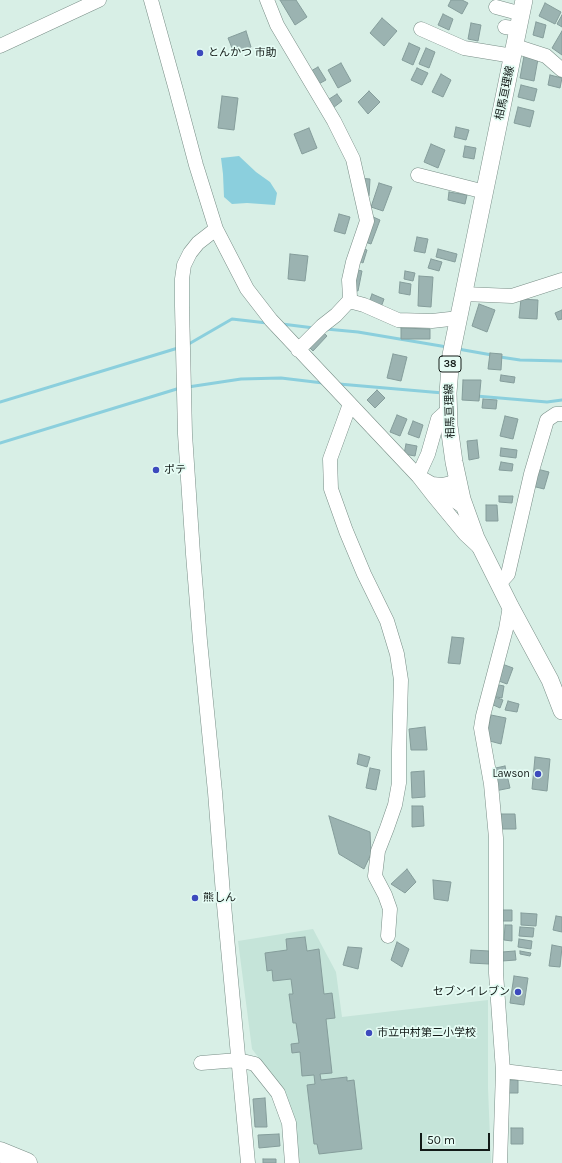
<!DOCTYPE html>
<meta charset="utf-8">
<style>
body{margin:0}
#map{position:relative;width:562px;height:1163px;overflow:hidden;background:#d8efe6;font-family:Karla,sans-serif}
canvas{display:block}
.scale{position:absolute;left:420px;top:1133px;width:70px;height:18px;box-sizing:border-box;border:2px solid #121a17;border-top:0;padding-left:5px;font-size:12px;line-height:14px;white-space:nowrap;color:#121a17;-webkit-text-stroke:3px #e5fcf4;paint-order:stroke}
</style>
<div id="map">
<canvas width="562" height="1163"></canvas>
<div class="scale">50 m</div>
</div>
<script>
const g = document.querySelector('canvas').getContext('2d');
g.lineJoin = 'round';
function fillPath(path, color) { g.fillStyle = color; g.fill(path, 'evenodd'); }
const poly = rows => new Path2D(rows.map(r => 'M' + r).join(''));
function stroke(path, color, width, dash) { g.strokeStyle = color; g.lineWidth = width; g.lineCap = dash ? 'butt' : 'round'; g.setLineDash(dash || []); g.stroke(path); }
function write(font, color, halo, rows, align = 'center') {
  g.font = font + ' Karla,"Noto Sans JP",sans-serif'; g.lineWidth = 3.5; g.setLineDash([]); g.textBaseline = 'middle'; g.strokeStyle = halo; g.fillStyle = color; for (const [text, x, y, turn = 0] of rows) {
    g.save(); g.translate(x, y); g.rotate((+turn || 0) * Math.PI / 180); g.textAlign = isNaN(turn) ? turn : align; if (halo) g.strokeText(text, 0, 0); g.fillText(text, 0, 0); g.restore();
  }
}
const built = poly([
 [313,929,336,972,342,1017,488,1000,488,1088,491,1163,298,1163,280,1086,252,1049,238,941]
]);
const water = poly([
 [239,156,256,172,270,182,277,193,275,205,247,203,232,204,224,197,223,174,221,158]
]);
const stream = poly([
 [282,324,314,328],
 [326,329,358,332,447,347],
 [187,345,232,319,267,323],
 [458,349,492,355],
 [500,357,520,360,562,361],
 [339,384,443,393],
 [188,387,241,379,281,378,323,383],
 [476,396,547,402,562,400],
 [0,402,178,348],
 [0,443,180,388]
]);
const building = poly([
 [280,0,296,0,307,17,295,25,280,0],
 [451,0,462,0,468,3,462,14,448,6,451,0],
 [545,3,561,12,555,24,539,16,545,3],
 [443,14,453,19,449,30,438,25,443,14],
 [562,15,562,27,557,24,562,15],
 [382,18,397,31,384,46,370,33,382,18],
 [536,22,546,25,543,38,533,35,536,22],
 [471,23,481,25,478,41,468,39,471,23],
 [246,31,251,47,234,53,228,38,246,31],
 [562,31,562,55,552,48,562,31],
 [409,43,420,48,413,65,402,60,409,43],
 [426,48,435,52,429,68,419,64,426,48],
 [524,56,538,59,534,81,520,78,524,56],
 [341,63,351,81,338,88,328,70,341,63],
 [318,67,326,80,311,88,304,75,318,67],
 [417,68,428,73,422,85,411,80,417,68],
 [441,74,451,80,443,97,432,92,441,74],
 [550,75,562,78,560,88,548,85,550,75],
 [521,85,537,89,534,101,518,97,521,85],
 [369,91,380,102,368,114,358,102,369,91],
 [337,94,342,101,329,111,323,103,337,94],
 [222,96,238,98,234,130,218,128,222,96],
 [518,107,534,111,530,127,514,123,518,107],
 [456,127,469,130,466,140,454,137,456,127],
 [309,128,317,148,302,154,294,134,309,128],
 [431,144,445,150,438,168,424,162,431,144],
 [465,146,476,148,474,159,463,157,465,146],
 [358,178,370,179,369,196,358,195,358,178],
 [379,183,392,187,383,211,371,207,379,183],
 [449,192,467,195,465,204,448,200,449,192],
 [339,214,350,217,345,234,334,231,339,214],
 [371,216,380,220,371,244,362,241,371,216],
 [417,237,428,239,425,253,414,251,417,237],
 [361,248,367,250,363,263,357,260,361,248],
 [438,249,457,254,455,262,436,257,438,249],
 [290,254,308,256,305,281,288,279,290,254],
 [431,259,442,262,439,271,428,268,431,259],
 [354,269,362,271,358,291,350,289,354,269],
 [405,271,415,273,413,281,404,279,405,271],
 [419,276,433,277,431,307,418,306,419,276],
 [400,282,411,284,410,295,399,293,400,282],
 [372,294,384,299,379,313,367,308,372,294],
 [521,299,538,300,537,319,519,318,521,299],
 [479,304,495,310,487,332,472,326,479,304],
 [562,310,562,319,558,320,555,313,562,310],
 [401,328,430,329,430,339,401,339,401,328],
 [322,331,327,336,313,351,308,346,322,331],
 [490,353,502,354,501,370,488,369,490,353],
 [393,354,407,357,401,381,387,378,393,354],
 [501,375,515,377,514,383,500,381,501,375],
 [463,380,481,380,479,401,462,400,463,380],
 [377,390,385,398,375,408,367,400,377,390],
 [483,399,497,400,496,409,482,408,483,399],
 [397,415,407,419,400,436,390,432,397,415],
 [505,416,518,419,513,439,500,436,505,416],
 [413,421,423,425,419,438,408,434,413,421],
 [477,440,479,458,469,460,467,441,477,440],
 [406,444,417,446,415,456,404,454,406,444],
 [501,448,517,450,516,458,500,456,501,448],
 [501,462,513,464,512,471,499,470,501,462],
 [537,469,549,472,544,489,532,486,537,469],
 [499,496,513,496,512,503,499,502,499,496],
 [486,505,497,505,498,521,486,521,486,505],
 [452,637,464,638,460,664,448,663,452,637],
 [502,664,513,668,507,684,496,680,502,664],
 [494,684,504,686,502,698,492,696,494,684],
 [492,696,503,700,500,708,489,703,492,696],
 [508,701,519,704,517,712,505,710,508,701],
 [491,715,506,718,501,744,486,740,491,715],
 [425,727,427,750,411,750,409,729,425,727],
 [359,754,370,757,367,767,357,764,359,754],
 [535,757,550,759,547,791,532,789,535,757],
 [505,766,510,788,495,791,491,769,505,766],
 [370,768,380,770,376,790,366,788,370,768],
 [424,771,425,797,412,798,411,772,424,771],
 [412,806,423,806,424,826,412,827,412,806],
 [501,814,515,814,516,829,502,829,501,814],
 [329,816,370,832,371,854,364,869,339,854,329,816],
 [407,869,416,882,405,893,391,884,407,869],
 [433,880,451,882,448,901,434,899,433,880],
 [502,910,512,910,512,921,502,921,502,910],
 [521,913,537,914,536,926,521,925,521,913],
 [556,916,562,917,562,932,553,930,556,916],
 [505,925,512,925,512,941,504,940,505,925],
 [520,927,534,928,533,937,519,936,520,927],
 [305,937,307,951,319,949,324,994,332,993,335,1018,326,1019,332,1073,320,1074,321,1080,347,1077,347,1081,354,1080,362,1149,319,1154,317,1144,314,1144,307,1085,315,1084,314,1075,302,1076,300,1052,292,1053,291,1044,299,1043,296,1023,293,1023,289,994,293,994,291,979,273,981,272,970,267,971,265,953,287,950,286,939,305,937],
 [519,939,532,941,531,949,518,947,519,939],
 [397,942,409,949,402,967,391,960,397,942],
 [552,945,562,947,560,967,549,966,552,945],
 [348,947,362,948,358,969,343,965,348,947],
 [471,950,489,951,489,964,470,963,471,950],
 [515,951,516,960,502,961,502,952,515,951],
 [520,951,531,953,530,956,520,954,520,951],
 [514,976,528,978,524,1005,510,1003,514,976],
 [507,1080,518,1080,518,1093,507,1093,507,1080],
 [265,1098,267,1127,255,1127,253,1099,265,1098],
 [511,1128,523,1128,523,1144,511,1144,511,1128],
 [279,1134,280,1146,259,1148,258,1135,279,1134],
 [263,1159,276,1159,276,1163,263,1163,263,1159]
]);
const minor = poly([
 [151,0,176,90,196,165,216,229,198,243,190,253,184,265,182,279,182,306,185,434,193,554,200,641,215,792,223,894,248,1163],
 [267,0,277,25,334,121,353,159,367,221,353,262,349,280,350,297,349,301,336,315,322,326,298,350],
 [496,7,522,14],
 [505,27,519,29],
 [421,29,464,48,513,56],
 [0,46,99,0],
 [515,46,546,56,562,70],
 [418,175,485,192],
 [216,229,247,289,271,320,418,476,432,484,442,485,451,483,458,478],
 [464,294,512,296,562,280],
 [349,301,364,305,398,320,432,321,459,318],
 [350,404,330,459,331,489,346,531,364,574,387,621,397,654,401,680,399,750,399,783,395,805,387,828,378,851,375,876,385,895,390,909,388,936],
 [448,410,438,419,428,454,418,476,432,494,465,534,479,547],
 [432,484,465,508],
 [499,584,508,574,531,474,547,420,556,414,562,414],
 [201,1063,238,1060,255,1064,278,1093,289,1123,292,1163],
 [503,1071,562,1078],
 [500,1163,503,1071,496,973,496,838,491,784,481,728,483,716,506,629,510,606]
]);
const major = poly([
 [524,0,451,355,448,393,449,426,454,462,462,499,476,538,510,606,550,680,562,711]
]);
const highway = poly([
 [0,1152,27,1163]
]);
const markers = [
 [200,53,4,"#3d4abd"],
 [156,470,4,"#3d4abd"],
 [538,774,4,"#3d4abd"],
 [195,898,4,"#3d4abd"],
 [518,992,4,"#3d4abd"],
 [369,1033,4,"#3d4abd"]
];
const shields = [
 [450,364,22]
];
const shieldNames = [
 ["38",450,364]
];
const poiNames = [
 ["とんかつ 市助",208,53],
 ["ポテ",164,470],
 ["Lawson",530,774,"right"],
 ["熊しん",203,898],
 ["セブンイレブン",510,992,"right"],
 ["市立中村第二小学校",377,1033]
];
const streetNames = [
 ["相馬亘理線",505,93,-78],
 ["相馬亘理線",450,411,-92]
];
fillPath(built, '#c5e4d9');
fillPath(water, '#8bcfdd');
stroke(stream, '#8bcfdd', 3);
fillPath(building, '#9bb3b1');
stroke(building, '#859d9b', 1);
stroke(minor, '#798e87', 15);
stroke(major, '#798e87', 18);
stroke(highway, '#798e87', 21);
stroke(minor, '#fff', 14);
stroke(major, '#fff', 17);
stroke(highway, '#fff', 20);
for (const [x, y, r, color] of markers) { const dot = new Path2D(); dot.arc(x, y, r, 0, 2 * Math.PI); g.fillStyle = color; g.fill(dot); stroke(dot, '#e5fcf4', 1.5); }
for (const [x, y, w] of shields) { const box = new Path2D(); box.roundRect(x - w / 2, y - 8, w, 16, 3); g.fillStyle = '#e5fcf4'; g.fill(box); stroke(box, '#121a17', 1); }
write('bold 10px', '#121a17', null, shieldNames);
write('11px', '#121a17', '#e5fcf4', poiNames, 'left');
write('11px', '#121a17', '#e5fcf4', streetNames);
</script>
